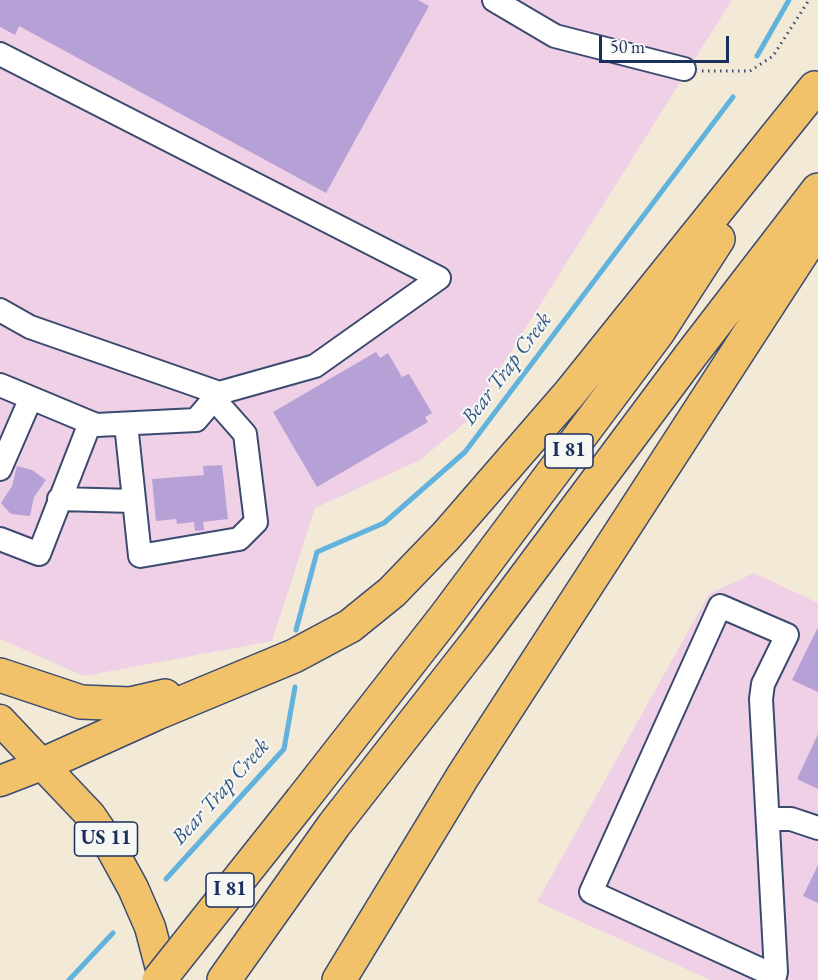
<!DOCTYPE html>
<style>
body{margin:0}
#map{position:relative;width:818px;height:980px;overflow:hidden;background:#f2e9d6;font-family:"EB Garamond",serif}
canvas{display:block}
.scale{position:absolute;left:599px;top:36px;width:130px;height:27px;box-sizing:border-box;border:3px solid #1b2f5e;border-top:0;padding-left:8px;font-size:18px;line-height:21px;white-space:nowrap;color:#1b2f5e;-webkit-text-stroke:4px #f6f6f2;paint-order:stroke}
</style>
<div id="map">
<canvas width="818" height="980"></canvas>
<div class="scale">50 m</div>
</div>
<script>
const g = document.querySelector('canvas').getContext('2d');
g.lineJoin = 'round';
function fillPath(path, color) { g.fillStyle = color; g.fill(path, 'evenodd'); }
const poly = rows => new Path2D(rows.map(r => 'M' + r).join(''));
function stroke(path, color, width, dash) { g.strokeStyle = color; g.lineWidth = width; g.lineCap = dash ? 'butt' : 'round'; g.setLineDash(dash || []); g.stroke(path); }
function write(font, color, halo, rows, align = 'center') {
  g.font = font + ' "EB Garamond",serif'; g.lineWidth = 4.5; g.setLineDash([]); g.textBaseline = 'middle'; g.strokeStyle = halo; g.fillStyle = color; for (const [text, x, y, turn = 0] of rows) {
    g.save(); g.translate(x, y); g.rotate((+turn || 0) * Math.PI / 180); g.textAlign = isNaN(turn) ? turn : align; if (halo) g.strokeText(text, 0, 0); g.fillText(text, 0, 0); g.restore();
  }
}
const built = poly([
 [0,0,732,0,467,421,420,460,315,508,272,641,84,676,0,639],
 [754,573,818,603,818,980,711,980,537,902,709,594]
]);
const stream = poly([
 [757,56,789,0],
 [296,630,317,552,384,523,465,452,733,97],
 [166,879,284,749,295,687],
 [69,980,113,933]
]);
const building = poly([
 [0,0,418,0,429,6,326,193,19,26,15,35,0,27],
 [376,352,380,358,388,353,402,377,409,374,432,413,425,417,428,422,317,487,273,412],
 [222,465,228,519,203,522,204,530,195,531,194,522,177,524,176,519,156,521,152,479,204,475,203,466],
 [17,466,32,470,46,480,34,497,30,516,11,514,1,503,12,486],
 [818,627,818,692,792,680],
 [818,734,818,789,797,779],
 [818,865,818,903,803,896]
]);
const path = poly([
 [702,71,750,71,773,56,809,0]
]);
const minor = poly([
 [494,0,555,36,684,69],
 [0,54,439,278,315,366,219,393,30,327,0,310],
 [0,385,96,425,196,420,219,393],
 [126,424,140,556,239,539,256,522,245,434,214,399],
 [0,469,30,400],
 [59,499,134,501],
 [0,539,39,554,90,423],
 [768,819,791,819,818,828],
 [774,980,776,972,761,699,763,684,787,635,720,606,591,892,775,976]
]);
const major = poly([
 [0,720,90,815,105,837,133,888,150,927,164,980],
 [0,781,44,764]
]);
const highway = poly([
 [0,675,81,702,130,704,165,696],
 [44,764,157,713,294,656,350,626,392,592,446,536,570,393,815,88],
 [302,800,445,617,658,332,718,239],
 [224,980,334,825,477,642,691,355,818,190],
 [339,980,463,776,818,228]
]);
const highwayBridge = poly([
 [159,980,302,800]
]);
const shields = [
 [569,451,48],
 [106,839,63],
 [230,890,48]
];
const shieldNames = [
 ["I 81",569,451],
 ["US 11",106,839],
 ["I 81",230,890]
];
const waterNames = [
 ["Bear Trap Creek",507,369,-53],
 ["Bear Trap Creek",221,792,-48]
];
fillPath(built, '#efd0e6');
stroke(stream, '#61b2dc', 5);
fillPath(building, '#b6a1d7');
stroke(minor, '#3b4b70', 26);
stroke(major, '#3b4b70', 33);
stroke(highway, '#3b4b70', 36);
stroke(path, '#3b4b70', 3, [1.5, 4.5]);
stroke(minor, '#fff', 22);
stroke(major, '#f2c26a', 30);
stroke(highway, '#f2c26a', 33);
stroke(highwayBridge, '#3b4b70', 36, []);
stroke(highwayBridge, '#f2c26a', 33);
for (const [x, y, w] of shields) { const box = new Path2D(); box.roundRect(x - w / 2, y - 17, w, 34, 4.5); g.fillStyle = '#f6f6f2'; g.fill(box); stroke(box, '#1b2f5e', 1.5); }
write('bold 20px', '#1b2f5e', null, shieldNames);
write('italic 22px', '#305684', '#f6f6f2', waterNames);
</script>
